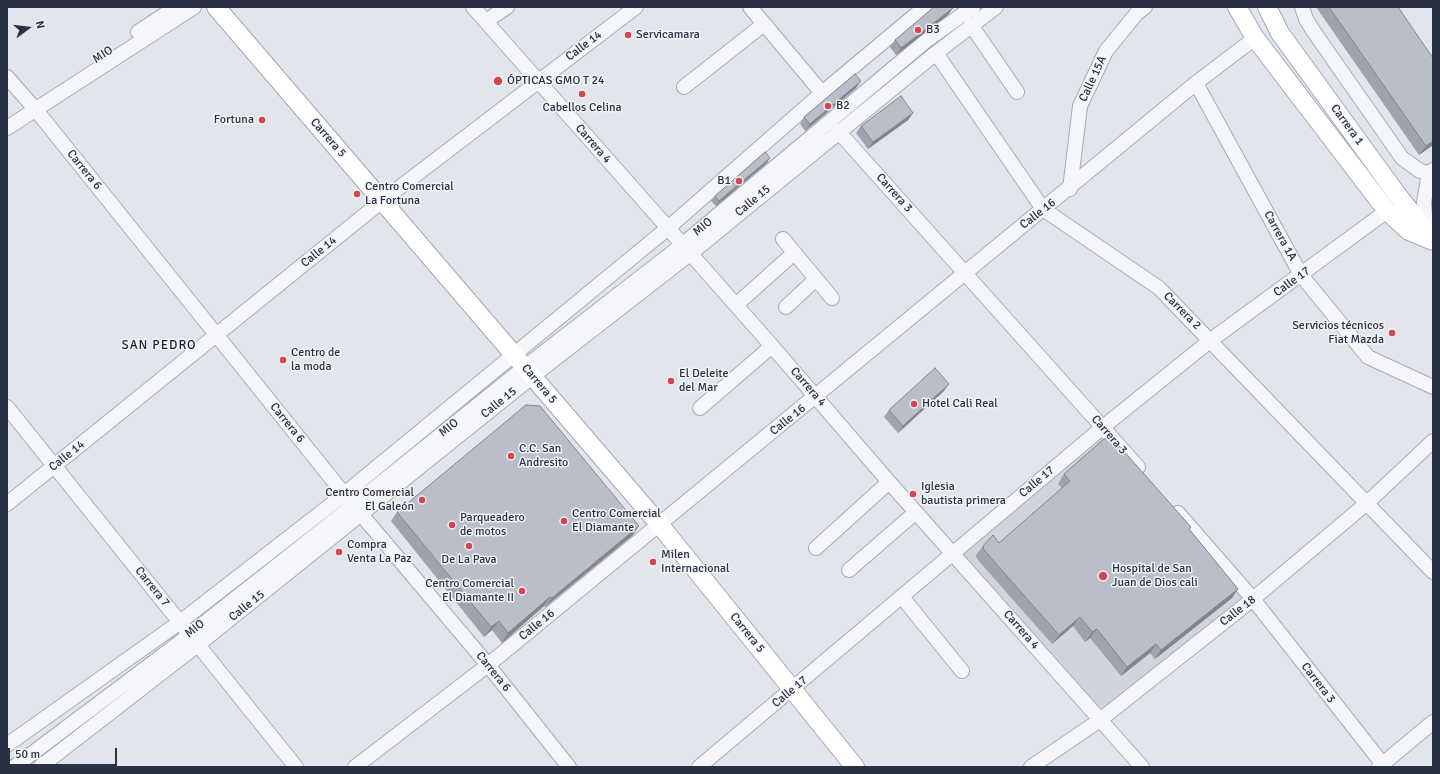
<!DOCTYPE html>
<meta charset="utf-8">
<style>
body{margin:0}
#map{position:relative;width:1440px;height:774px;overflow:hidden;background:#e2e5eb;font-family:Signika,sans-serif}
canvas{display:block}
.frame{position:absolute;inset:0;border:8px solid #2a3144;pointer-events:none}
.north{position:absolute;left:8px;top:8px;width:40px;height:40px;-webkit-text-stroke:3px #f2f4f8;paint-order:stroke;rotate:75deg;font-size:11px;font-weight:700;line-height:16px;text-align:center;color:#2a3144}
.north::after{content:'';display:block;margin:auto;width:14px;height:18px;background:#2a3144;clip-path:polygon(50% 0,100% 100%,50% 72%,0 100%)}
.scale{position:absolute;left:8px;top:748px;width:109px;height:18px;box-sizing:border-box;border:2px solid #2a3144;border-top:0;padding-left:5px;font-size:12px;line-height:14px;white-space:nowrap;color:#2a3144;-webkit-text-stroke:3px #f2f4f8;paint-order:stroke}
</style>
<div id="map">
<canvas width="1440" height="774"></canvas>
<div class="frame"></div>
<div class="north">N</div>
<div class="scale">50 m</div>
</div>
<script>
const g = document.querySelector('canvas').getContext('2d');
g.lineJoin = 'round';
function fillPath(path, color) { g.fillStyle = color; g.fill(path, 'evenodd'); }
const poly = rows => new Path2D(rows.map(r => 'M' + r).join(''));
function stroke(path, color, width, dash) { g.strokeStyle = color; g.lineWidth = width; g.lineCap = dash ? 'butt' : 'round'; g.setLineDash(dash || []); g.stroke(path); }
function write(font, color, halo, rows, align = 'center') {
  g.font = font + ' Signika,sans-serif'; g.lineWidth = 3; g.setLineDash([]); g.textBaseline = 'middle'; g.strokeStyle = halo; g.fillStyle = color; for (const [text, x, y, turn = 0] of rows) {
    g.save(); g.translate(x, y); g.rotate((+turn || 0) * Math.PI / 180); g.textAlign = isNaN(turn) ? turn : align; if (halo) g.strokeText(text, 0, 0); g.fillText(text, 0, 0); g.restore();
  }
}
const built = poly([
 [1103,427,1253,599,1100,720,953,552]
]);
const minor = poly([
 [473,7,772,346,889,482,1142,767],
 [750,7,822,93],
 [1302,7,1306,19,1314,32,1402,158,1420,171,1429,173],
 [486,21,507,7],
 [971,25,1017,92],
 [138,32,176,7],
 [936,53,1043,209,1159,288,1433,572],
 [7,77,36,110,344,494,488,665,569,767],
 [1196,83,1301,275,1368,357,1433,387],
 [684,87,764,24],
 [7,128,194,7],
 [838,131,1138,467],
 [1070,189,1080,106,1106,51,1137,13,1145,7],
 [1432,234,1425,215,1424,202,1429,173,1433,170],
 [783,239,832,298],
 [736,305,794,253],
 [786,307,816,279],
 [7,407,296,767],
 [700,408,772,346],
 [7,504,387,197,636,7],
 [1178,513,1253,599,1385,767],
 [816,548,889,482],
 [849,570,916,512],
 [902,597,962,671],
 [7,745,180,622,337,500,668,228,822,93,925,7],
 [14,767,179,643,346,511,525,367,682,245,927,40,973,7],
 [40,767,199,644,538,372,690,254,936,53,996,7],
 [355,767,488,665,1196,83,1255,38],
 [699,767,1103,427,1211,340,1387,211],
 [1031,767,1100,720,1253,599,1367,503,1433,441],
 [1379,767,1433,722]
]);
const major = poly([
 [216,7,659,524,855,767],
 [1237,7,1255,38,1387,211,1409,231,1433,241],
 [1267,7,1280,33,1396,193,1433,240]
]);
const wall = poly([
 [1316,7,1398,7,1433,145,1419,155],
 [948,15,896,55,890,47,895,40],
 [856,88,805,131,800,124,804,117],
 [913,113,908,120,868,149,856,133,861,126],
 [767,163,716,206,711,201,715,196],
 [944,391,898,433,884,417,889,410],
 [1064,474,1191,527,1189,529,1238,589,1232,598,1155,659,1150,653,1121,676,1090,638,1085,642,1073,626,1052,644,977,559,976,555,983,546,999,543,1062,488,1058,484],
 [397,512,633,535,545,607,544,606,502,643,492,630,484,637,391,521]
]);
const shadedWall = poly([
 [953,8,948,15,896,55,901,48],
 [861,81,856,88,805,131,810,124],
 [913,113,908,120,868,149,873,142],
 [1433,141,1433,145,1419,155,1426,146],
 [770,158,767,163,716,206,719,201],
 [949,384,944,391,898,433,903,426],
 [639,526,633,535,545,607,552,598],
 [1238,589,1232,598,1155,659,1161,650],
 [550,597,544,606,502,643,508,633],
 [1080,617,1073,626,1052,644,1059,635],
 [499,621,492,630,484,637,491,627],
 [1097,629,1090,638,1085,642,1092,632],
 [1156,644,1150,653,1121,676,1127,667]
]);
const building = poly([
 [934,7,952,7,953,8,901,48,895,40,934,7],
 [1329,7,1398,7,1433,58,1433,141,1426,146,1329,7],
 [855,74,861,81,810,124,804,117,855,74],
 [901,96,913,113,873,142,861,126,901,96],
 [765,152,770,158,719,201,715,196,765,152],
 [935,368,949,384,903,426,889,410,935,368],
 [526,405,540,406,639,526,552,598,550,597,508,633,499,621,491,627,397,512,526,405],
 [1108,438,1113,439,1191,527,1189,529,1238,589,1161,650,1156,644,1127,667,1097,629,1092,632,1080,617,1059,635,984,550,983,546,993,535,999,543,1070,481,1064,474,1104,439,1108,438]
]);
const markers = [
 [918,30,4,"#d3454f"],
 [628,35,4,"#d3454f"],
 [498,81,5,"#d3454f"],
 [582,94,4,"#d3454f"],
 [828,106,4,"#d3454f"],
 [262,120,4,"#d3454f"],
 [739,181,4,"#d3454f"],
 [357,194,4,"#d3454f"],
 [1392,333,4,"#d3454f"],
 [283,360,4,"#d3454f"],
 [671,381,4,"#d3454f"],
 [914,404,4,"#d3454f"],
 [511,456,4,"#d3454f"],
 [913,494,4,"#d3454f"],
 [422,500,4,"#d3454f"],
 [564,521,4,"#d3454f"],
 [452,525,4,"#d3454f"],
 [469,546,4,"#d3454f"],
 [339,552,4,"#d3454f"],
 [653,562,4,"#d3454f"],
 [1103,576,5,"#d3454f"],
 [522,591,4,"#d3454f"]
];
const poiNames = [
 ["B3",926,30],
 ["Servicamara",636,35],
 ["ÓPTICAS GMO T 24",507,81],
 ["B2",836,106],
 ["Cabellos Celina",582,108,"center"],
 ["Fortuna",254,120,"right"],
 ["B1",731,181,"right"],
 ["Centro Comercial",365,187],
 ["La Fortuna",365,201],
 ["Servicios técnicos",1384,326,"right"],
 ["Fiat Mazda",1384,340,"right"],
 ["Centro de",291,353],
 ["la moda",291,367],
 ["El Deleite",679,374],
 ["del Mar",679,388],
 ["Hotel Cali Real",922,404],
 ["C.C. San",519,449],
 ["Andresito",519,463],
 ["Iglesia",921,487],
 ["bautista primera",921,501],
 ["Centro Comercial",414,493,"right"],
 ["El Galeón",414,507,"right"],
 ["Centro Comercial",572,514],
 ["El Diamante",572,528],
 ["Parqueadero",460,518],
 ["de motos",460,532],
 ["Compra",347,545],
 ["Venta La Paz",347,559],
 ["Milen",661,555],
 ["Internacional",661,569],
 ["De La Pava",469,560,"center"],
 ["Hospital de San",1112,569],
 ["Juan de Dios cali",1112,583],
 ["Centro Comercial",514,584,"right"],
 ["El Diamante II",514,598,"right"]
];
const streetNames = [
 ["Calle 14",584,46,-37],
 ["MIO",103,55,-33],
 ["Calle 15A",1093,79,-65],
 ["Carrera 1",1347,125,54],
 ["Carrera 5",328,138,49],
 ["Carrera 4",593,144,49],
 ["Carrera 6",84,170,51],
 ["Carrera 3",894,193,48],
 ["Calle 15",753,201,-40],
 ["Calle 16",1038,214,-38],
 ["MIO",703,227,-40],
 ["Carrera 1A",1280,236,61],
 ["Calle 14",319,252,-39],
 ["Calle 17",1292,282,-36],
 ["Carrera 2",1182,311,45],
 ["Carrera 5",539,384,50],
 ["Carrera 4",808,387,49],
 ["Calle 15",499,403,-39],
 ["Calle 16",788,420,-39],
 ["Carrera 6",287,423,51],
 ["MIO",449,428,-39],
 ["Carrera 3",1109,435,49],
 ["Calle 14",67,456,-39],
 ["Calle 17",1037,482,-40],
 ["Carrera 7",152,587,51],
 ["Calle 15",247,606,-39],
 ["Calle 18",1238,611,-38],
 ["Calle 16",537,625,-39],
 ["MIO",195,629,-39],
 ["Carrera 4",1021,630,49],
 ["Carrera 5",747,633,51],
 ["Carrera 6",493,672,51],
 ["Carrera 3",1318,683,52],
 ["Calle 17",790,692,-40]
];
const neighbourhoodNames = [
 ["SAN PEDRO",159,346]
];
fillPath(built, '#d0d4dd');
stroke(minor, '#a7abb6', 16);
stroke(major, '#a1a8b7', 20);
stroke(minor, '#f5f6f9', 14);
stroke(major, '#fff', 18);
fillPath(wall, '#9fa3ad');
fillPath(shadedWall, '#82858d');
fillPath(building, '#b9bec9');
stroke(building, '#82858d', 1);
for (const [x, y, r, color] of markers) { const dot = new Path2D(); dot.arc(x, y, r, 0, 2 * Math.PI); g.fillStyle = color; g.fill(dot); stroke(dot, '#f2f4f8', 1.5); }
write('12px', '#2a3144', '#f2f4f8', poiNames, 'left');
write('12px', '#2a3144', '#f2f4f8', streetNames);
g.letterSpacing = '1px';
write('13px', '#1c2235', '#f2f4f8', neighbourhoodNames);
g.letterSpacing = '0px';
</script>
